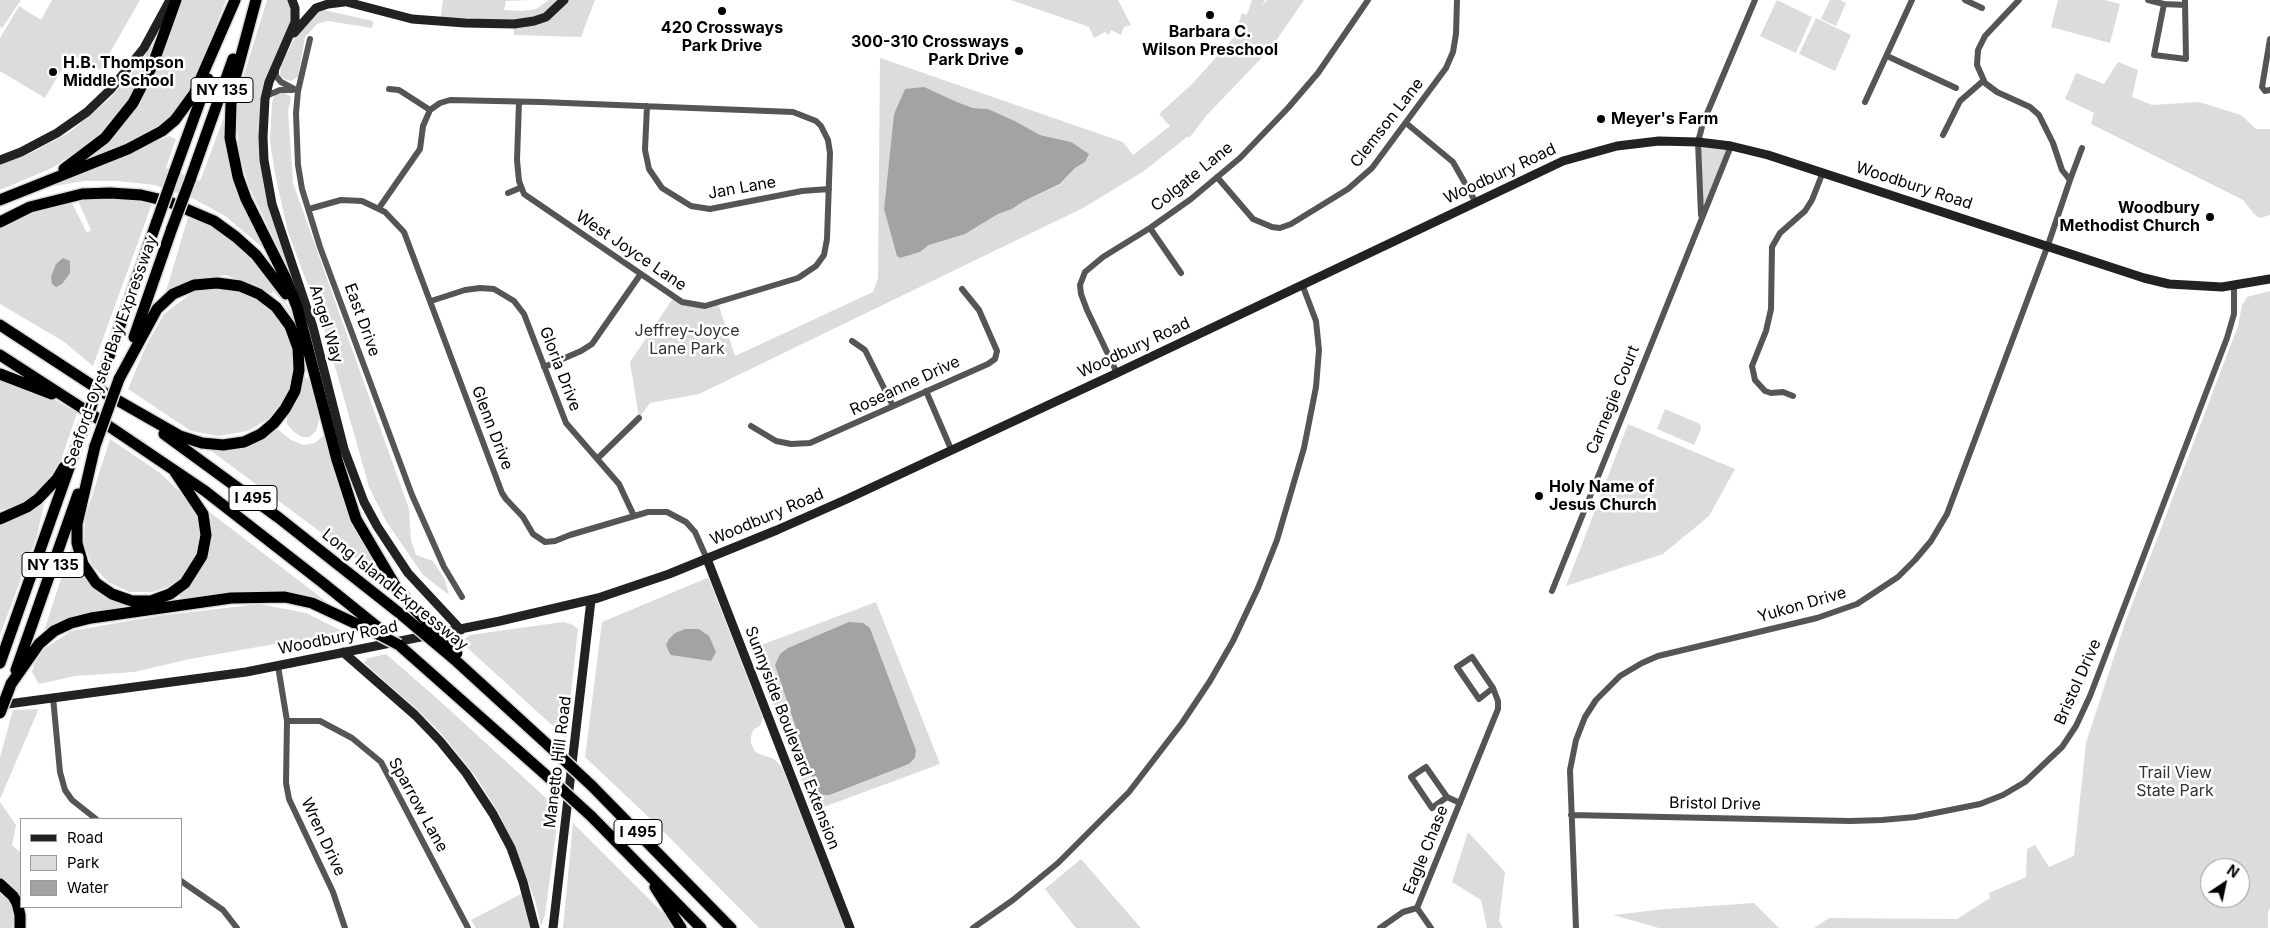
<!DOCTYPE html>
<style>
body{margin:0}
#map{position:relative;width:2270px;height:928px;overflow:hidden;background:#fff;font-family:Inter,sans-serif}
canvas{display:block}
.legend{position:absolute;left:20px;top:818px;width:162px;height:90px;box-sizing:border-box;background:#fff;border:1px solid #999;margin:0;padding:6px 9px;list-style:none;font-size:15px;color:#000}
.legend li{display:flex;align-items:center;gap:10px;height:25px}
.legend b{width:25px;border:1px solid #999}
.north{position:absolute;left:2200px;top:858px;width:50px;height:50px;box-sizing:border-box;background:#fff;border:1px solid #999;border-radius:50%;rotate:34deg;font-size:14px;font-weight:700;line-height:20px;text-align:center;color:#000}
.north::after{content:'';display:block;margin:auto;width:18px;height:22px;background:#000;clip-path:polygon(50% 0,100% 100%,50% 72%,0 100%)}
</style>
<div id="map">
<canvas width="2270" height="928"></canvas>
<ul class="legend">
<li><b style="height:6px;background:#222"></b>Road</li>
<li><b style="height:14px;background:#dcdcdc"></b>Park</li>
<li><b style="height:14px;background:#a3a3a3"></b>Water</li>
</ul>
<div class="north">N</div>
</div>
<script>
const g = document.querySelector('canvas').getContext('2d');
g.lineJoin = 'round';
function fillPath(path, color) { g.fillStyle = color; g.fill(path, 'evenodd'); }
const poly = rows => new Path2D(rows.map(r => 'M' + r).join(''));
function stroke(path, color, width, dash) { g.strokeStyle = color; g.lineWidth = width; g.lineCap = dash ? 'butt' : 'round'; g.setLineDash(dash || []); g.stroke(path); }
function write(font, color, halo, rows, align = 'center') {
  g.font = font + ' Inter,sans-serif'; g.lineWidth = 5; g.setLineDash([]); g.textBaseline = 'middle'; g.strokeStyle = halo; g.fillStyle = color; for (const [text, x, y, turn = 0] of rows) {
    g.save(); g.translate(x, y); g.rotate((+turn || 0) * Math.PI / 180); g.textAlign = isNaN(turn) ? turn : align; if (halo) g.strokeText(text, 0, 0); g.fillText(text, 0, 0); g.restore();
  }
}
const green = poly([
 [0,0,21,0,2,28,0,26],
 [52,0,140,0,100,70,71,54,45,98,0,71,0,38,19,6,41,20],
 [181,0,226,0,191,92,183,104,154,133,102,155,90,156,109,140],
 [267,0,289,0,293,15,290,28,269,74,262,161,292,271,290,272,249,187,239,151,236,116,243,78],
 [443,0,529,0,506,1,504,10,522,11,536,9,549,0,595,0,581,37,514,35,514,24,440,22],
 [1011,0,1118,0,1131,25,1124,27,1121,35,1111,30,1109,35,1105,32,1094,38,1089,27],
 [1252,0,1265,0,1261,6,1267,0,1304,0,1271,48,1206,116,1190,137,1187,137,1144,171,1083,208,699,394,650,403,639,418,630,362,674,297,689,305,718,303,735,356,873,292,878,278,880,58,1123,142,1133,155,1170,126,1159,114,1192,84,1237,34,1235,33,1242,13,1246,15,1248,12],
 [905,89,933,91,957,102,973,108,988,109,1015,121,1040,135,1063,140,1085,162,1075,168,1060,185,1024,201,1012,209,998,214,970,231,929,245,920,252,900,258,884,209,894,114],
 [1777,0,1812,17,1796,53,1760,36],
 [1830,0,1840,0,1846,3,1836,26,1821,19],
 [2058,0,2104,0,2120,4,2110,43,2051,27],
 [323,6,322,11,324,10,373,21,372,28,328,21,317,24,305,37,298,77,291,81,284,79,280,75,281,65,295,37],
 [1816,18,1851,35,1835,71,1799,54],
 [154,42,156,43,143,74,129,99,116,116,96,138,52,168,0,190,0,165,31,153,70,132,109,99,134,71],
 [2118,62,2138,70,2132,97,2152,105,2199,102,2241,115,2256,129,2270,129,2270,215,2260,218,2255,215,2243,200,2091,124,2094,113,2065,99,2076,73,2104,84],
 [283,92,290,96,291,99,288,111,293,183,409,509,411,540,416,555,433,561,445,580,449,595,423,575,386,521,369,487,325,331,288,232,275,174,270,141,272,103,275,94],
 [227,109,229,148,265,246,263,248,225,216,196,200,155,185,117,181,84,181,54,186,169,136,176,139,166,168,200,181],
 [1699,143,1730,146,1702,216],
 [87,196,153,201,93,366,63,341,0,304,0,226,29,211,68,202,73,205,87,233,91,230,79,203,80,199],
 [189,214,211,224,235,240,278,288,296,321,295,323,285,304,273,291,271,294,261,288,226,275,199,279,165,295],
 [230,288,267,305,290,338,296,365,287,395,270,418,248,431,218,436,191,431,128,389,146,346,164,314,196,290],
 [2270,291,2270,908,2268,912,2268,928,1814,928,1829,918,1957,919,1990,898,1989,893,2026,877,2027,849,2035,845,2049,867,2074,856,2086,743,2125,623,2238,326,2242,305,2247,297],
 [2210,868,2240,868,2240,898,2210,898],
 [0,377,52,398,77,413,61,460,50,481,41,490,17,506,0,510],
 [303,378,308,378,314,390,319,420,316,431,309,437,302,437,294,432,287,424,287,417],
 [1665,409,1700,424,1701,429,1694,445,1657,429],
 [1628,424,1735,469,1709,516,1663,554,1566,586],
 [276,428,291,440,304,445,315,443,326,433,360,533,381,577,206,447,226,447],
 [110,439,160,473,183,495,199,521,200,546,190,569,173,585,153,592,130,592,108,582,92,565,84,544,85,518],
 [41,503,44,504,37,536,0,635,0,521],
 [207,510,328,603,327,604,296,595,268,591,181,601,179,593,194,580,206,560,211,537],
 [74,539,81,566,122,601,125,608,90,612,69,618,46,632,44,631],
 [707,578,709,579,763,718,760,726,754,729,751,736,751,742,754,750,757,753,774,759,782,767,845,928,759,928,659,827,585,757,602,622],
 [876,602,940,764,813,811,753,648],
 [857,622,870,628,916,750,915,758,909,764,831,795,822,795],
 [260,604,306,613,344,632,332,644,286,642,190,659,134,672,75,676,39,684,32,672,34,664,44,649,71,631,157,616],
 [563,622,571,624,578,629,566,738,461,642,470,635],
 [386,654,441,702,559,810,545,915,541,926,535,900,515,848,499,814,476,777,440,732,415,708,364,663,367,660,365,659],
 [38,709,37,713,0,799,0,757,13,710],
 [0,802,16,825,12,845,21,853,21,901,10,884,0,879],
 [573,823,667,917,675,928,563,928],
 [1468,832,1505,872,1499,921,1503,928,1487,928,1481,900,1452,882],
 [1081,859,1141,928,1076,928,1045,889],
 [0,892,6,897,13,910,14,923,12,928,0,928],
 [521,894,530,928,476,928,471,920],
 [1754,903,1779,928,1659,928,1613,915,1666,909]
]);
const water = poly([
 [924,87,957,102,973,108,988,109,1015,121,1040,135,1071,142,1089,154,1085,162,1075,168,1060,184,1024,201,1012,209,998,214,965,234,929,245,920,252,900,258,897,256,884,209,894,114,905,89],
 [63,258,70,261,70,273,62,284,56,287,52,284,51,277,56,264],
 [849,622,863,623,870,628,916,750,915,758,909,764,830,795,822,795,817,791,775,665,780,654,788,648],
 [685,629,699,629,709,636,716,652,711,661,671,655,669,652,666,645,669,639,675,633]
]);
const street = poly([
 [1965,0,1982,8],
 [2148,0,2164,4,2185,5],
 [2164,4,2154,55,2186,59,2185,0],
 [310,39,298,91,296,113,298,165,302,189,320,247,412,495,444,567,462,597],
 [2270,39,2262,87,2265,91,2270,90],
 [1887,56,1956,88],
 [276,69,276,76,281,82,298,91],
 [389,89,399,90,430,110],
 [266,96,280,90,292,90],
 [1865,102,1912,0],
 [647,106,645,150,649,169,662,188,691,206,710,209,802,191,829,189],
 [1406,123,1453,162,1475,201],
 [1943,135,1960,101,1983,81],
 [1217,177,1253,219,1272,227,1280,228,1291,224,1348,189,1372,168,1446,68,1453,52,1456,34,1457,0],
 [2070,180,2082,148],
 [508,193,520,188],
 [379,208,420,149,423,126,430,110,440,103,450,100,541,102,793,112,816,121,821,126,828,140,830,153,827,239,824,255,816,266,798,278,705,306,682,302,524,194,519,181,517,160,519,102],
 [309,209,341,200,362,201,385,212,404,232,502,493,506,499,523,517,533,534,545,542,555,541,570,535,648,512,667,512,686,522,695,532,707,559],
 [1701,215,1698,142,1703,123,1755,0],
 [1150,228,1181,273],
 [431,301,465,290,480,288,494,289,514,301,524,314,566,423,619,484,634,516],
 [852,341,865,350,893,406],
 [544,367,581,351,592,344,640,275],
 [1117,373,1087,310,1081,294,1080,285,1085,272,1103,257,1150,228,1191,199,1240,158,1288,108,1318,73,1368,0],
 [926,391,951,449],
 [1793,396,1783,392,1771,393,1765,391,1755,380,1752,366,1766,331,1771,309,1772,247,1780,233,1805,211,1812,200,1823,172],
 [751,426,776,441,791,444,810,443,988,364,995,359,997,351,979,310,962,289],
 [598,458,639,418],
 [1552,591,1731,146],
 [278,666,287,721,286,783,289,799,333,892,345,928],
 [53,697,60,772,65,790,72,800,96,819],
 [287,721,320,721,352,738,381,762,468,928],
 [1447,797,1432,808,1411,777,1426,767,1447,797,1460,803],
 [1571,815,1850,821,1882,820,1915,817,1980,804,2003,795,2025,782,2062,747,2076,726,2090,696,2227,338,2234,314,2234,286],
 [181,881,223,910,237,928],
 [1417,908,1498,709,1498,701,1493,688,1472,657,1457,667,1479,699,1493,688],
 [973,928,1013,900,1058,863,1129,792,1182,723,1210,681,1233,641,1258,588,1277,540,1304,448,1316,387,1319,350,1316,321,1302,284],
 [1380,928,1403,912,1417,908,1431,928],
 [1576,928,1570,770,1576,740,1585,717,1596,700,1620,676,1642,663,1658,656,1817,618,1857,604,1898,577,1915,560,1931,541,1947,514,2048,245,2070,180,2062,170,2053,143,2039,115,2030,107,1997,92,1985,83,1977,65,1978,50,1985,36,2019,0]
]);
const secondary = poly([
 [292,0,295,8,295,22,269,82,265,99,263,137,264,160,272,204,313,327,344,449,364,502,377,526,408,573,461,630],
 [339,0,412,19,465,23,514,24,534,21,546,17,564,0],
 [294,33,316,8,328,4,344,2],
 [0,160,21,152,57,133,87,112,111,89,144,48,170,0],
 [707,559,850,928],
 [343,652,415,715,440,741,466,773,493,814,511,848,523,882,535,928],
 [0,705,246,672,500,621,598,598,669,574,777,530,847,499,1117,373,1563,161,1617,146,1659,141,1698,142,1731,146,1768,155,2144,278,2169,284,2222,287,2270,279],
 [553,928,591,600]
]);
const highway = poly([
 [256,0,234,82,231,104,230,138,238,177,246,199,286,279,297,307,337,460,356,519,396,587,417,612],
 [64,169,105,138,133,103,153,64,176,0],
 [174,173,208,79],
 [190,180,233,59],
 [0,200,128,149,162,131,175,120,194,94,235,0],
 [0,222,30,207,82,194,110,193,141,195,167,201,214,221,236,237,256,255,286,294],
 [0,325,101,391],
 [134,337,172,228],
 [0,355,82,408,205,491,323,583,385,633],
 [105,368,157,221],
 [0,374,52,394],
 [96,388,180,436,202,443,223,445,244,442,261,434,274,423,285,409,295,391,299,370,298,348,290,326,276,307,259,294,240,286,217,283,194,285,173,294,157,309,119,379],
 [164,434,279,518,403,616],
 [95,446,77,524,77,543,83,564,96,583,112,594,132,601,151,601,170,594,185,583,202,556,206,535,203,514,175,472],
 [0,519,27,507,38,499,57,479,64,467],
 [399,645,547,776],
 [454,659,549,746],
 [0,663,80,437],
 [16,670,78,494],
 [11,684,39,644,54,631,71,623,91,618,231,598,285,597,312,603,380,635],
 [592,786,731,928],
 [591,816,701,928],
 [0,884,13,896,17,903,20,915,20,928],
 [655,887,681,928]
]);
const highwayBridge = poly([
 [157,221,174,173],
 [172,228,190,180],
 [80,437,105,368],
 [95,446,119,379],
 [417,612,457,653],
 [403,616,454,659],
 [380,635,399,645],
 [0,713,11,684],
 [549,746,592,786],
 [547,776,591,816]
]);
const markers = [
 [722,11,5,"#000"],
 [1210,15,5,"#000"],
 [1019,51,5,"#000"],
 [53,72,5,"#000"],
 [1601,119,5,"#000"],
 [2210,217,5,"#000"],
 [1539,496,5,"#000"]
];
const shields = [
 [222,90,62],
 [253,498,48],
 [53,565,62],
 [638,832,48]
];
const shieldNames = [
 ["NY 135",222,90],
 ["I 495",253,498],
 ["NY 135",53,565],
 ["I 495",638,832]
];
const poiNames = [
 ["420 Crossways",722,28,"center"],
 ["Park Drive",722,46,"center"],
 ["Barbara C.",1210,32,"center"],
 ["Wilson Preschool",1210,50,"center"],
 ["300-310 Crossways",1009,42,"right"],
 ["Park Drive",1009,60,"right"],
 ["H.B. Thompson",63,63],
 ["Middle School",63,81],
 ["Meyer's Farm",1611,119],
 ["Woodbury",2200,208,"right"],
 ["Methodist Church",2200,226,"right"],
 ["Holy Name of",1549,487],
 ["Jesus Church",1549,505]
];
const streetNames = [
 ["Clemson Lane",1387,123,-52],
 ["Woodbury Road",1500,174,-25],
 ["Colgate Lane",1192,177,-39],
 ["Woodbury Road",1914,186,18],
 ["Jan Lane",742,188,-10],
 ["West Joyce Lane",631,251,34],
 ["East Drive",362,320,70],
 ["Angel Way",326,324,73],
 ["Woodbury Road",1134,348,-25],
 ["Seaford-Oyster Bay Expressway",111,351,-70],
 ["Gloria Drive",560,369,69],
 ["Roseanne Drive",905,386,-25],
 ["Carnegie Court",1613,400,-68],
 ["Glenn Drive",492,428,69],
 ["Woodbury Road",767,517,-23],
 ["Long Island Expressway",395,590,39],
 ["Yukon Drive",1802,605,-16],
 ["Woodbury Road",338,638,-11],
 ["Bristol Drive",2078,682,-66],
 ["Sunnyside Boulevard Extension",792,738,69],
 ["Manetto Hill Road",558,762,-83],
 ["Bristol Drive",1715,804,1],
 ["Sparrow Lane",418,805,61],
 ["Wren Drive",323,837,65],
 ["Eagle Chase",1426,850,-68]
];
const parkNames = [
 ["Jeffrey-Joyce",687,331],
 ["Lane Park",687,349],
 ["Trail View",2175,773],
 ["State Park",2175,791]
];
fillPath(green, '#dcdcdc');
fillPath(water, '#a3a3a3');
stroke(highway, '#dbdbdb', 14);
stroke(street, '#555', 6);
stroke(secondary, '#222', 9);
stroke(highway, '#000', 11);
stroke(highwayBridge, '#dbdbdb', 14, []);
stroke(highwayBridge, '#000', 11);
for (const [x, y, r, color] of markers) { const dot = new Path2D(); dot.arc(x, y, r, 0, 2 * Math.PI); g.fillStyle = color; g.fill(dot); stroke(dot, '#fff', 2); }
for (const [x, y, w] of shields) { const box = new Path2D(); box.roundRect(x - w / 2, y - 12.5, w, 25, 4); g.fillStyle = '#fff'; g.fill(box); stroke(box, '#000', 1); }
write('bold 15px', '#000', null, shieldNames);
write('bold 16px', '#000', '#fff', poiNames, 'left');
write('16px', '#000', '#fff', streetNames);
write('16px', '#333', '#fff', parkNames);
</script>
